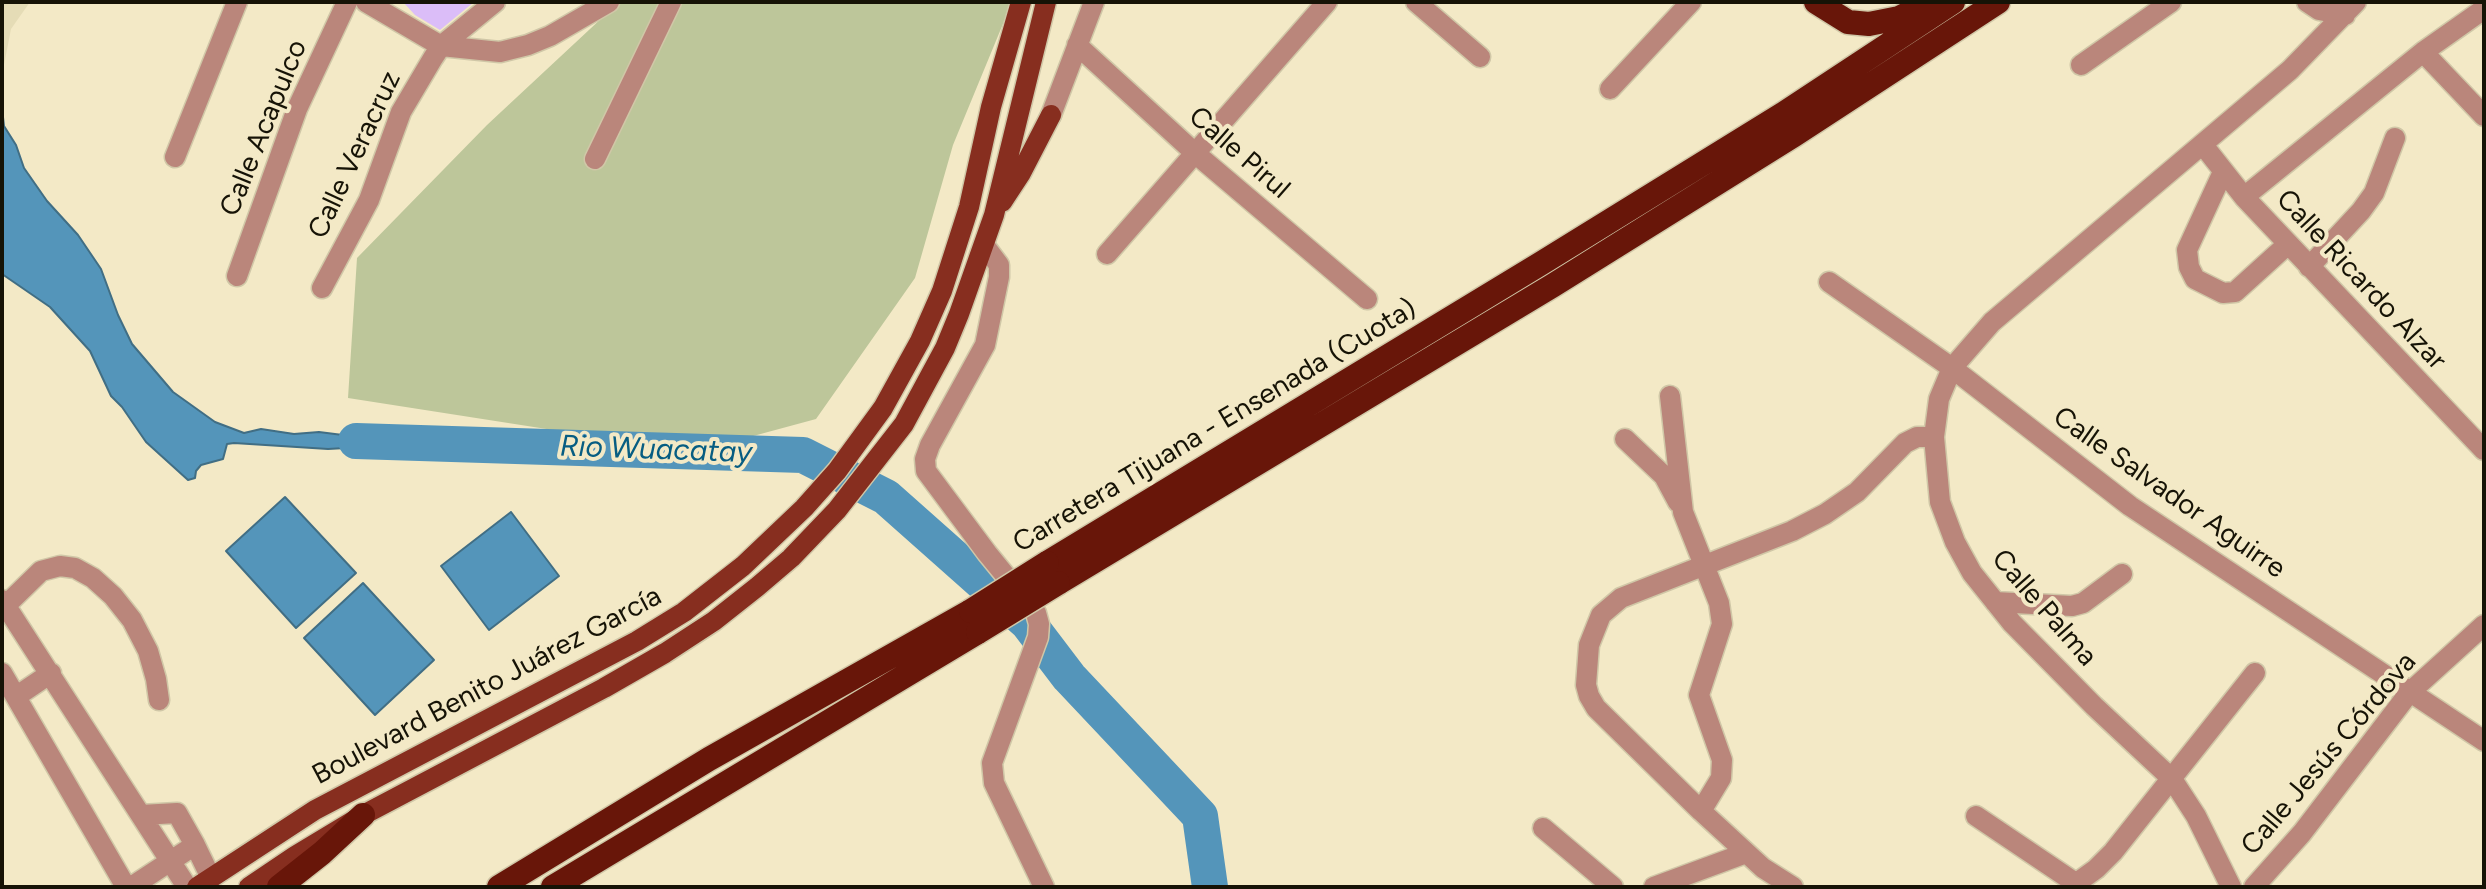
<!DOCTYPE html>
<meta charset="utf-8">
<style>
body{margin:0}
#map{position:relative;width:2486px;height:889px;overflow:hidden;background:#f3e9c6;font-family:Figtree,sans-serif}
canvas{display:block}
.frame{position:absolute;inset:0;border:4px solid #161306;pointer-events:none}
</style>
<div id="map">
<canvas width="2486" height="889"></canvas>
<div class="frame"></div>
</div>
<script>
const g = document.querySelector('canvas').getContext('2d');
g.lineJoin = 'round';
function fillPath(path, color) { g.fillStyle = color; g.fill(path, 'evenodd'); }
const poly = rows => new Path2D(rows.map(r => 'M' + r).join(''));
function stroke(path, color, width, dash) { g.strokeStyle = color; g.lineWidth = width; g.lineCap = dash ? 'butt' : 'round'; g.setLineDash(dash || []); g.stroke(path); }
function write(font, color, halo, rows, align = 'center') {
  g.font = font + ' Figtree,sans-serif'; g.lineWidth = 8; g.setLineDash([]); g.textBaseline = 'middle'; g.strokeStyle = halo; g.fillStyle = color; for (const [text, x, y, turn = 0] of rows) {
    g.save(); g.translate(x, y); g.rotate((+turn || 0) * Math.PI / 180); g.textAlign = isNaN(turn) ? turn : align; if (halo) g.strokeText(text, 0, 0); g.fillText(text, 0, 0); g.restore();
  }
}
const green = poly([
 [619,2,1012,2,953,145,915,278,816,419,694,452,348,398,357,258,487,125]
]);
const sand = poly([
 [2,2,30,2,11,29,3,70]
]);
const water = poly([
 [2,108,4,126,16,145,24,168,47,201,78,235,101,269,118,315,132,344,173,392,215,422,244,433,261,429,294,434,319,432,406,443,399,445,328,449,234,443,227,444,223,459,201,465,196,471,195,478,188,480,146,442,122,407,111,396,90,351,50,307,2,274,2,108],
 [285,497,356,573,296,628,226,551,285,497],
 [511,512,559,576,489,630,441,566,511,512],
 [363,583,434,660,375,715,304,638,363,583]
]);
const river = poly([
 [356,441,803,455,886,497,1028,623,1069,677,1200,816,1210,887]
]);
const building = poly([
 [403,2,474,2,440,30,415,15]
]);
const minor = poly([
 [366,2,441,46,500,52,528,45,550,36,609,2],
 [1416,2,1480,57],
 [2307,2,2319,10,2345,15],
 [1077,45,1196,154,1367,299],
 [2423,52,2484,116],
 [2081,65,2171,2],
 [1610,89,1691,2],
 [1051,115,1094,2],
 [2203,145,2244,197,2484,450],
 [175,157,237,2],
 [595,159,671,2],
 [2223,172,2187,250,2189,267,2195,279,2223,293,2235,292,2288,244],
 [2244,197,2423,52,2484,9],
 [984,245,999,265,999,277,985,345,930,445,925,459,926,471,987,553,1036,613,1039,624,1038,637,992,763,994,783,1044,887],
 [1107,254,1327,2],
 [2309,267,2361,211,2374,193,2395,138],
 [237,276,297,109,347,2],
 [1829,282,1952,368,2130,506,2484,741],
 [322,288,369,200,401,112,433,58,441,46,495,2],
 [1670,396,1683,512,1719,603,1722,624,1699,695,1722,760,1721,778,1701,811,1763,868,1793,887],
 [1625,439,1664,476,1678,502],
 [2,600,187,887],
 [1995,602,2072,606,2083,603,2122,574],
 [2,609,41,571,60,566,75,568,93,578,113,596,132,620,148,651,156,679,159,700],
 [2,673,126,887],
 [17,696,51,673],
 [1701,811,1596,708,1589,696,1586,685,1589,645,1601,615,1621,598,1792,531,1825,514,1857,492,1905,443,1917,437,1934,437],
 [1976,816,2077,884],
 [1543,828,1613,887],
 [195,845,211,878],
 [131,887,195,845,177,813,141,815],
 [1654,887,1746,853],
 [2071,887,2096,869,2113,852,2255,673],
 [2231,887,2196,816,2172,779,2094,706,2012,623,1972,573,1955,542,1940,502,1934,437,1939,399,1952,368,1992,322,2290,70,2356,2],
 [2254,887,2302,833,2409,693,2484,625]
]);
const major = poly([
 [1002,202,1021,173,1051,115],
 [197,887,315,810,637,641,684,612,743,566,804,508,837,471,883,408,920,341,942,291,969,207,991,107,1021,2],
 [249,887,295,856,363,815,604,688,665,653,714,621,757,587,791,558,837,510,904,424,945,348,959,314,994,215,1046,2]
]);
const highway = poly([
 [1816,2,1848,22,1869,24,1899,18,1929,3],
 [1047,563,1540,264,1783,114,1953,2],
 [1058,583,1552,286,1794,135,1998,2],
 [279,887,322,853,363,815],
 [499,887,709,759,971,611],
 [553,887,978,632]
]);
const highwayBridge = poly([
 [971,611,1047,563],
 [978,632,1058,583]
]);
const streetNames = [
 ["Calle Acapulco",264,128,-68],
 ["Calle Pirul",1239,153,41],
 ["Calle Veracruz",355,155,-65],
 ["Calle Ricardo Alzar",2361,280,47],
 ["Carretera Tijuana - Ensenada (Cuota)",1215,426,-31],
 ["Calle Salvador Aguirre",2169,493,35],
 ["Calle Palma",2044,608,49],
 ["Boulevard Benito Juárez García",487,686,-28],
 ["Calle Jesús Córdova",2329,754,-50]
];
const waterNames = [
 ["Rio Wuacatay",656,450,2]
];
fillPath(green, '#bdc69a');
fillPath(sand, '#e5dcb6');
fillPath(water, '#5495ba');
stroke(water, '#416e84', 2);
stroke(river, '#5495ba', 36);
fillPath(building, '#dbbdf8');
stroke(minor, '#d0c7a7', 23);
stroke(major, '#d0c7a7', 23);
stroke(highway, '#d0c7a7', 27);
stroke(minor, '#ba867b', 20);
stroke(major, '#872e1f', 20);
stroke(highway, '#681609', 24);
stroke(highwayBridge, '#d0c7a7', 27, []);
stroke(highwayBridge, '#681609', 24);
write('28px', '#161306', '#f3e9c6', streetNames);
write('italic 30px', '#075d82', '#f3e9c6', waterNames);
</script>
